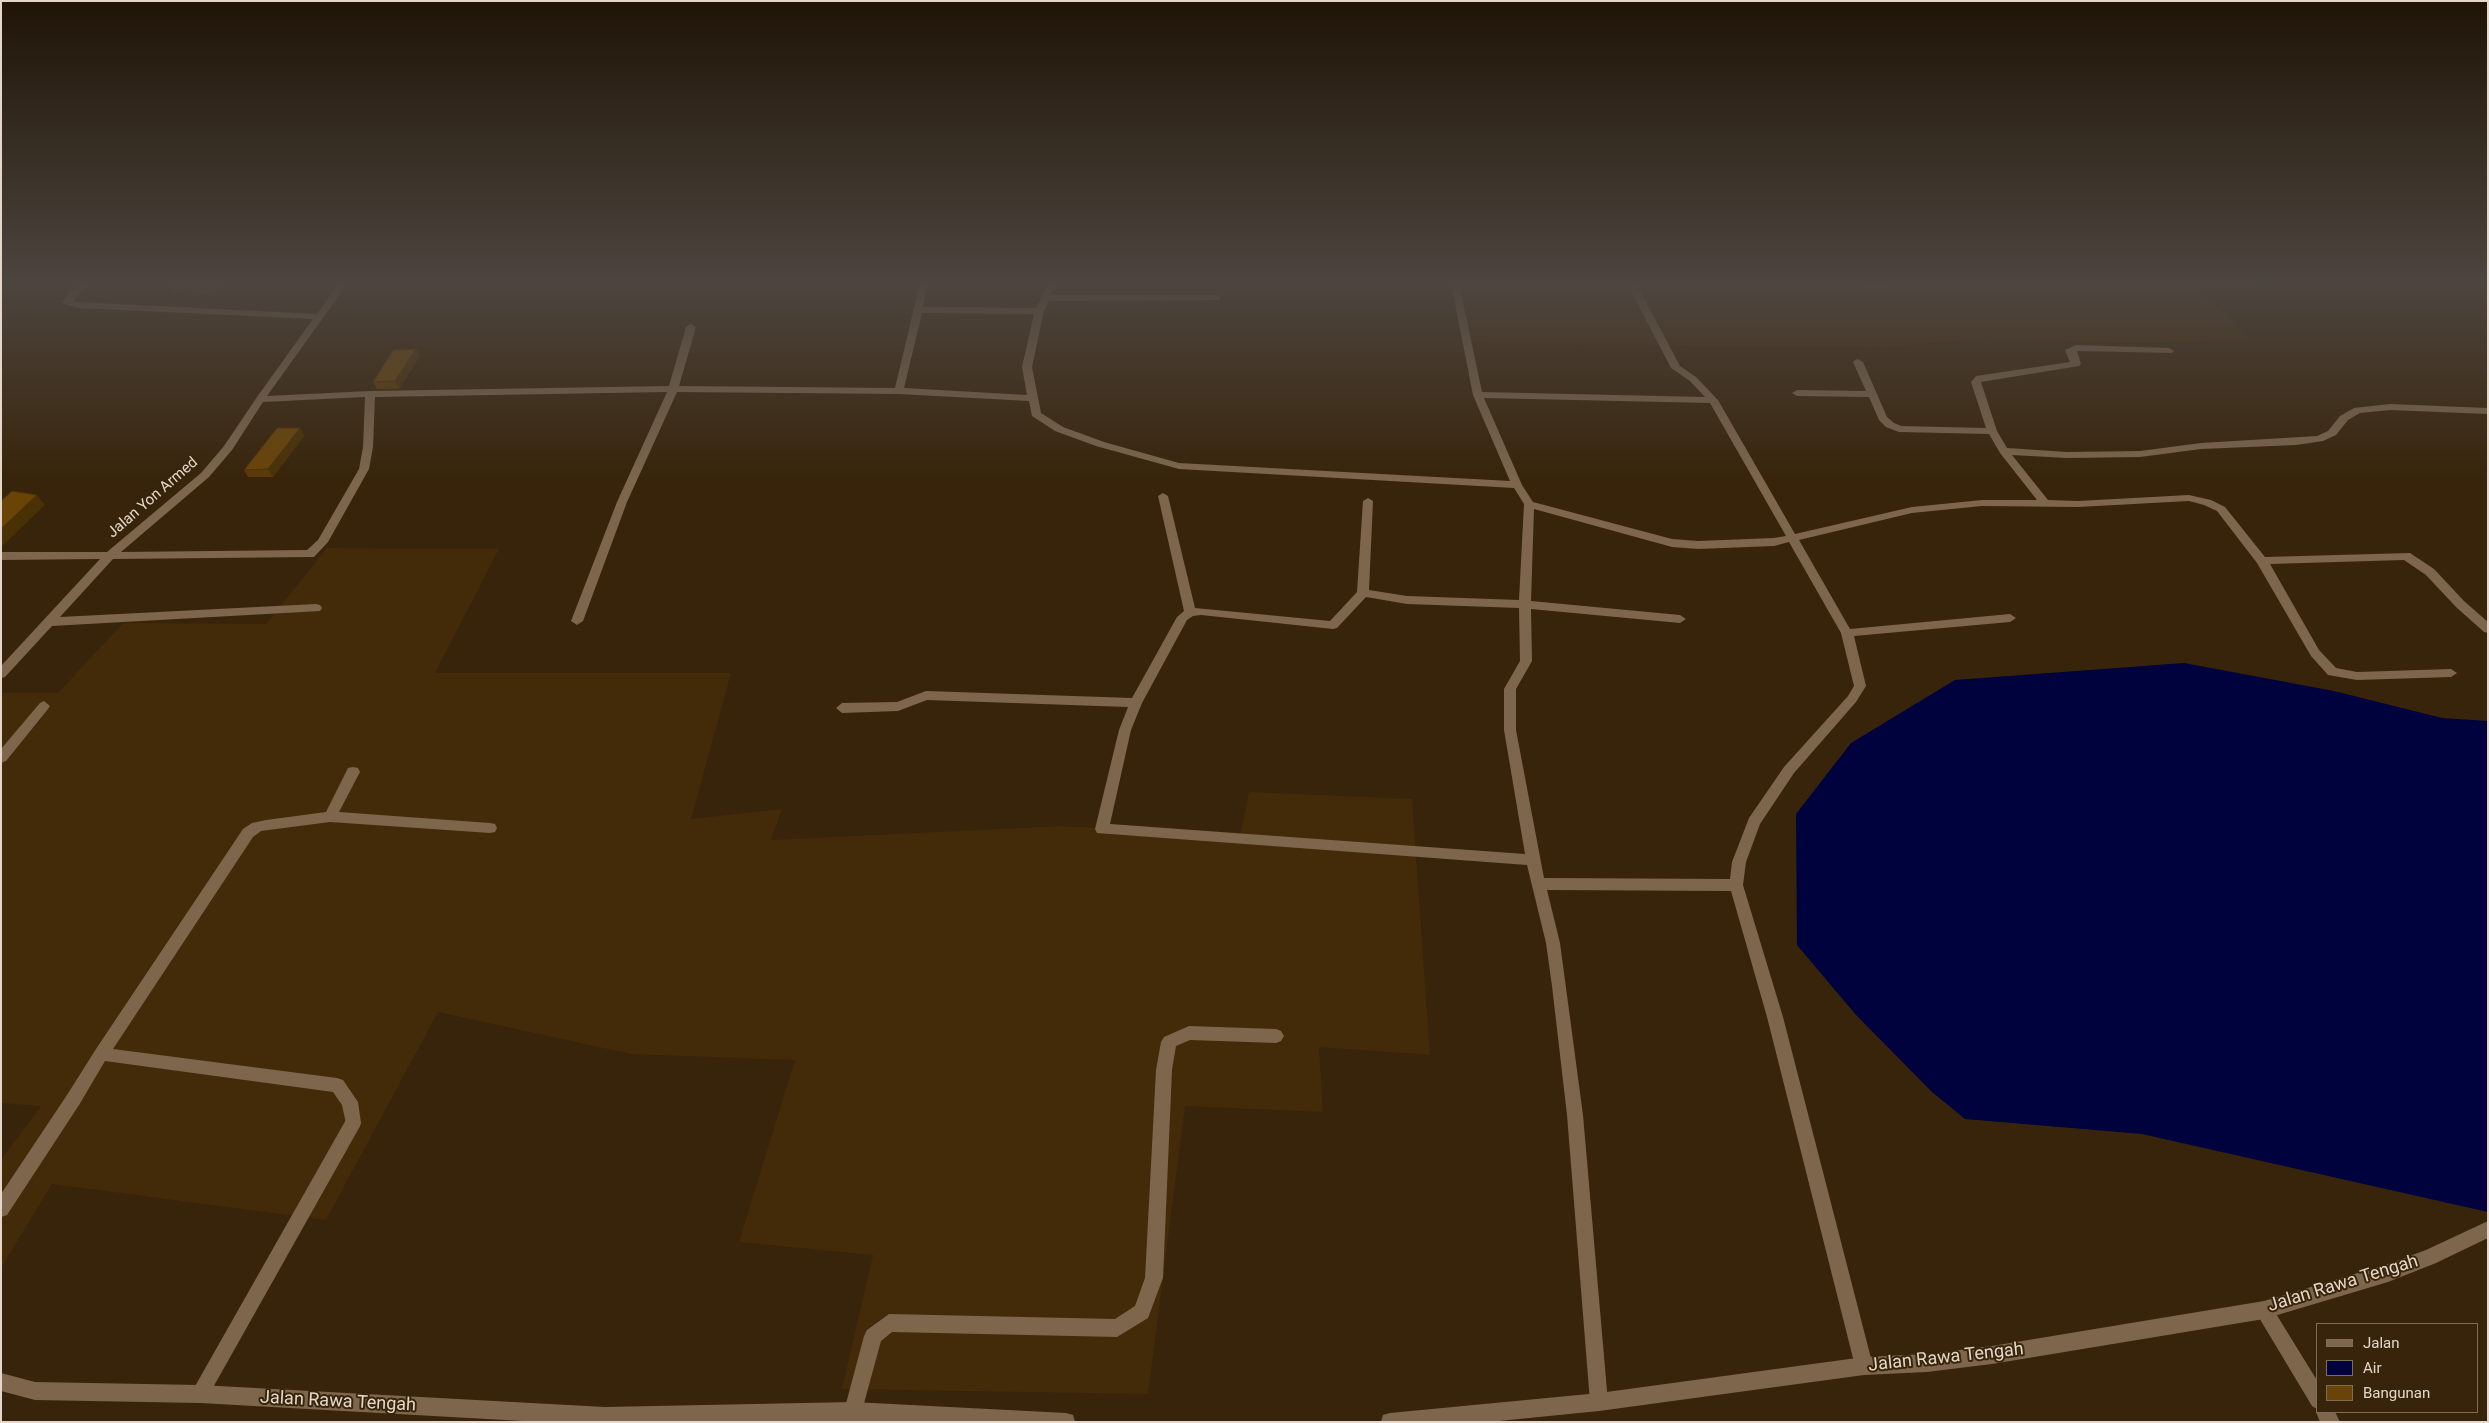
<!DOCTYPE html>
<style>
body{margin:0}
#map{position:relative;width:2489px;height:1423px;overflow:hidden;background:#38240b;font-family:Roboto,sans-serif}
canvas{display:block}
.frame{position:absolute;inset:0;border:2px solid #e4d7c9;pointer-events:none}
.legend{position:absolute;left:2316px;top:1323px;width:162px;height:90px;box-sizing:border-box;background:#38240b;border:1px solid #7d6c57;margin:0;padding:6px 9px;list-style:none;font-size:15px;color:#e4d7c9}
.legend li{display:flex;align-items:center;gap:10px;height:25px}
.legend b{width:25px;border:1px solid #7d6c57}
</style>
<div id="map">
<canvas width="2489" height="1423"></canvas>
<div class="frame"></div>
<ul class="legend">
<li><b style="height:6px;background:#7d664c"></b>Jalan</li>
<li><b style="height:14px;background:#00023d"></b>Air</li>
<li><b style="height:14px;background:#6a4407"></b>Bangunan</li>
</ul>
</div>
<script>
const g = document.querySelector('canvas').getContext('2d');
g.lineJoin = 'round';
function fillPath(path, color) { g.fillStyle = color; g.fill(path, 'evenodd'); }
const poly = rows => new Path2D(rows.map(r => 'M' + r).join(''));
function stroke(path, color, width, dash) { g.strokeStyle = color; g.lineWidth = width; g.lineCap = dash ? 'butt' : 'round'; g.setLineDash(dash || []); g.stroke(path); }
function write(font, color, halo, rows, align = 'center') {
  g.font = font + ' Roboto,sans-serif'; g.lineWidth = 4; g.setLineDash([]); g.textBaseline = 'middle'; g.strokeStyle = halo; g.fillStyle = color; for (const [text, x, y, turn = 0] of rows) {
    g.save(); g.translate(x, y); g.rotate((+turn || 0) * Math.PI / 180); g.textAlign = isNaN(turn) ? turn : align; if (halo) g.strokeText(text, 0, 0); g.fillText(text, 0, 0); g.restore();
  }
}
const built = poly([
 [1459,283,2288,283,2289,285,2200,292,2251,339,2139,343,1983,338,1888,347,1471,343],
 [327,548,499,549,435,673,731,673,691,819,782,809,771,840,1063,826,1240,837,1249,792,1412,799,1430,1055,1319,1047,1323,1112,1185,1106,1148,1394,842,1389,873,1255,739,1242,795,1060,631,1054,438,1012,326,1220,52,1184,1,1268,1,1160,41,1106,1,1103,1,693,58,693,123,623,266,624]
]);
const water = poly([
 [2184,663,2334,691,2442,718,2488,721,2488,1212,2142,1134,1965,1119,1932,1092,1856,1015,1797,945,1796,814,1851,743,1955,680]
]);
const lane = poly([
 [44,701,50,706,48,709,6,761,1,763,1,749,40,703,44,701],
 [353,767,358,768,360,772,339,812,490,823,495,824,497,828,495,832,490,833,330,822,261,831,253,837,113,1049,337,1078,343,1080,358,1102,361,1123,359,1128,353,1130,347,1128,342,1105,333,1092,105,1061,79,1105,73,1107,67,1105,65,1100,67,1095,96,1049,243,829,252,823,266,820,326,812,348,768,353,767],
 [1189,1026,1276,1029,1281,1031,1284,1036,1281,1041,1276,1043,1190,1040,1176,1046,1172,1070,1163,1278,1148,1318,1117,1337,892,1332,881,1341,860,1418,853,1420,846,1418,844,1411,864,1336,867,1330,889,1314,1115,1319,1135,1306,1145,1278,1156,1070,1161,1042,1164,1037,1189,1026]
]);
const street = poly([
 [80,283,90,283,73,301,78,302,317,314,339,283,348,283,267,396,370,391,669,386,686,327,691,324,696,327,679,386,895,388,920,283,928,283,923,307,1036,308,1048,283,1057,283,1051,295,1217,295,1220,296,1220,300,1049,301,1044,311,1032,367,1041,413,1063,427,1104,442,1179,463,1510,481,1473,395,1451,283,1459,283,1482,392,1705,397,1690,381,1671,368,1627,283,1636,283,1680,366,1696,377,1718,400,1795,534,1912,507,1982,500,2037,500,2000,453,1989,434,1899,432,1886,427,1879,420,1869,397,1797,396,1792,393,1797,390,1866,391,1853,362,1855,360,1858,359,1863,362,1887,417,1894,423,1901,426,1986,428,1971,382,1976,376,2070,362,2065,350,2076,345,2169,348,2174,351,2172,353,2077,351,2081,364,2079,366,1981,382,1997,431,2007,448,2067,452,2140,451,2201,443,2317,436,2328,431,2340,416,2354,408,2390,404,2488,408,2488,414,2390,410,2360,413,2348,420,2336,435,2323,441,2296,445,2201,449,2140,457,2067,458,2012,455,2048,500,2078,501,2189,495,2211,500,2225,507,2265,557,2410,553,2434,569,2464,601,2488,622,2488,633,2484,632,2456,607,2426,575,2404,560,2270,564,2319,650,2336,668,2357,672,2451,669,2457,673,2451,677,2357,680,2328,675,2311,656,2257,563,2217,511,2204,505,2189,501,2078,507,1982,506,1912,513,1799,540,1850,629,2010,614,2016,618,2010,622,1854,636,1866,686,1856,702,1794,773,1760,824,1746,862,1743,885,1783,1017,1873,1366,1870,1372,1864,1375,1858,1372,1855,1366,1767,1017,1731,891,1547,890,1560,943,1583,1115,1608,1402,1605,1408,1599,1411,1593,1408,1590,1402,1567,1115,1552,986,1546,943,1527,865,1097,833,1095,829,1119,730,1128,707,927,700,898,711,842,713,836,708,842,703,897,702,926,691,1132,698,1177,617,1184,611,1158,496,1163,493,1168,496,1195,608,1330,621,1357,592,1363,501,1368,498,1373,501,1369,590,1407,596,1519,600,1524,504,1514,488,1179,469,1096,446,1055,431,1032,416,1029,401,899,394,677,392,627,502,583,621,577,625,571,621,617,502,667,392,375,397,373,447,369,469,328,542,314,557,113,559,60,617,316,604,320,605,322,608,320,611,52,626,5,677,1,678,1,666,100,559,1,560,1,552,107,552,201,473,224,446,257,397,313,319,78,308,64,304,62,302,71,291,80,283],
 [922,313,1034,314,1022,367,1027,395,904,388,922,313],
 [365,397,363,447,359,469,318,540,307,550,121,552,209,477,232,450,263,402,365,397],
 [1484,398,1710,403,1786,536,1774,538,1698,541,1672,539,1533,502,1522,485,1484,398],
 [1534,509,1672,547,1698,549,1774,546,1789,542,1841,633,1854,686,1848,696,1784,767,1749,818,1732,862,1730,879,1544,878,1516,730,1516,689,1532,661,1531,609,1680,623,1686,619,1680,615,1531,601,1534,509],
 [1366,597,1407,604,1519,608,1520,661,1504,689,1504,730,1525,854,1110,824,1131,730,1142,703,1187,620,1193,616,1201,615,1333,629,1337,628,1366,597],
 [1843,283,1897,283,1882,289,1847,286,1843,283],
 [73,1093,79,1095,81,1100,79,1105,7,1215,1,1217,1,1194,67,1095,73,1093],
 [353,1116,359,1118,361,1123,359,1128,206,1400,200,1403,194,1400,191,1394,194,1388,347,1118,353,1116],
 [2264,1301,2270,1304,2318,1382,2318,1412,2335,1412,2340,1422,2320,1422,2316,1412,2317,1409,2312,1406,2258,1316,2255,1310,2258,1304,2264,1301]
]);
const secondary = poly([
 [2488,1221,2488,1238,2436,1263,2388,1282,2264,1319,1992,1364,1927,1372,1864,1375,1599,1411,1489,1422,1381,1422,1383,1415,1390,1413,1599,1393,1864,1357,1927,1354,1992,1346,2264,1301,2388,1264,2426,1250,2488,1221],
 [1,1373,35,1382,200,1385,605,1407,853,1402,1066,1413,1073,1415,1075,1422,541,1422,200,1403,35,1400,1,1391,1,1373]
]);
const wall = poly([
 [169,283,230,283,217,295,172,292,167,284],
 [416,349,420,356,399,389,377,389,373,382],
 [300,428,304,436,273,477,248,477,244,470]
]);
const shadedWall = poly([
 [217,283,230,283,217,295,212,287],
 [416,349,420,356,399,389,395,381],
 [300,428,304,436,273,477,268,469],
 [37,495,45,505,1,547,1,529]
]);
const building = poly([
 [169,283,217,283,212,287,167,284,169,283],
 [416,349,395,381,373,382,393,350,416,349],
 [277,428,300,428,268,469,244,470,277,428],
 [12,491,37,495,1,529,1,501,12,491]
]);
const streetNames = [
 ["Jalan Yon Armed",153,498,-41]
];
const nearStreetnames = [
 ["Jalan Rawa Tengah",2343,1284,-17],
 ["Jalan Rawa Tengah",1946,1358,-6],
 ["Jalan Rawa Tengah",338,1402,3]
];
fillPath(built, '#432a09');
fillPath(water, '#00023d');
fillPath(lane, '#7d664c');
fillPath(street, '#7d664c');
fillPath(secondary, '#7d664c');
fillPath(wall, '#5b3a06');
fillPath(shadedWall, '#4a3005');
fillPath(building, '#6a4407');
stroke(building, '#4a3005', 1);
const sky = g.createLinearGradient(0, 0, 0, 482);
sky.addColorStop(0, '#1f1406');
sky.addColorStop(0.59, '#4d453f');
sky.addColorStop(1, '#4d453f00');
g.fillStyle = sky;
g.fillRect(0, 0, 2489, 482);
write('15px', '#e4d7c9', '#38240b', streetNames);
write('18px', '#e4d7c9', '#38240b', nearStreetnames);
</script>
